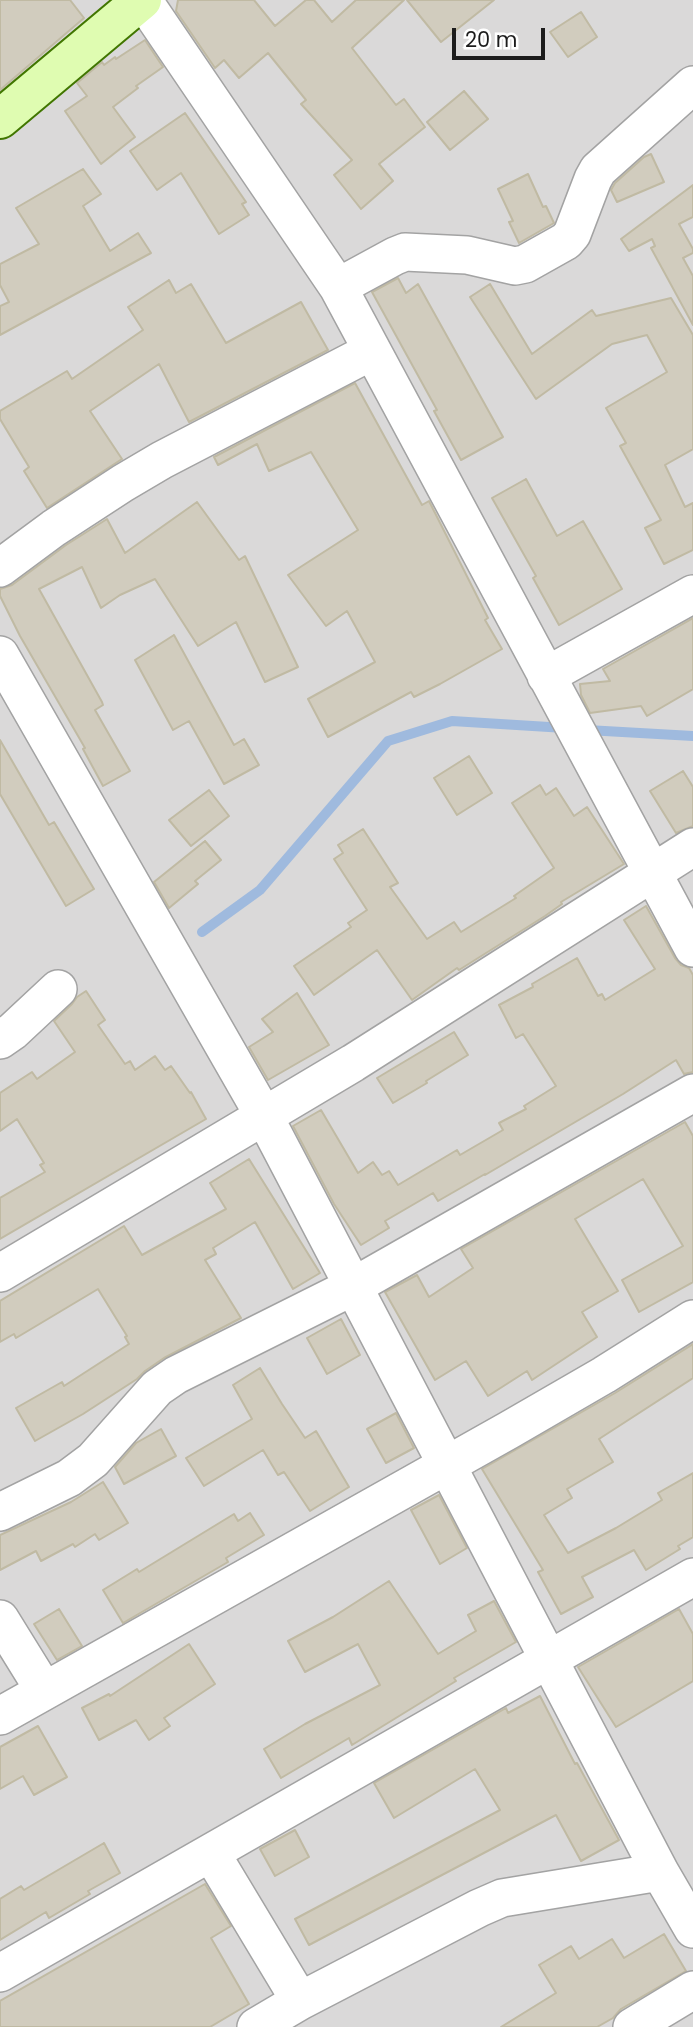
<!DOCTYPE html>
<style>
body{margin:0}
#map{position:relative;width:693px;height:2027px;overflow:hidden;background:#eeeee1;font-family:Poppins,sans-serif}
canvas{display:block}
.scale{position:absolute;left:452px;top:28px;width:93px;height:32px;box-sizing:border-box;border:4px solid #1c1c1c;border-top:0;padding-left:9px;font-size:21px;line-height:24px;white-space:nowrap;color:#1c1c1c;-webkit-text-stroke:5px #fff;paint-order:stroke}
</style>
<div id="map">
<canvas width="693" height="2027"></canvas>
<div class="scale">20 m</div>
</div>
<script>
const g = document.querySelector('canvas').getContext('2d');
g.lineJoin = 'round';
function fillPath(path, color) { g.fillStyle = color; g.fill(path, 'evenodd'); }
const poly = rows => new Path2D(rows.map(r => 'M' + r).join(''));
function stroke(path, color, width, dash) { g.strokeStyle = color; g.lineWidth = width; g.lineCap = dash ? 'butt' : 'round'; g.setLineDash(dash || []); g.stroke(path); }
const residential = poly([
 [0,0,693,0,693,2027,0,2027]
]);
const stream = poly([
 [587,730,693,736],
 [202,932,260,890,388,741,452,721,565,728]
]);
const building = poly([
 [0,0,70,0,84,18,0,90,0,0],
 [178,0,254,0,275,26,306,0,314,0,332,22,356,0,404,0,352,48,396,105,404,99,425,127,379,164,393,181,361,209,334,175,352,160,301,104,306,100,268,53,239,78,224,60,215,68,176,11,178,0],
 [407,0,494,0,441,42,407,0],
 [581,12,597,37,568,57,550,32,581,12],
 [145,40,163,67,136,86,138,88,113,107,135,137,101,164,65,111,87,96,77,83,102,62,104,65,115,57,116,59,145,40],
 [464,91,488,119,450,150,427,122,464,91],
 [185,113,246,202,242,204,249,215,219,234,181,173,157,190,130,151,185,113],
 [651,154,664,182,617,202,611,190,615,183,644,157,651,154],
 [83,169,101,194,83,206,110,251,138,233,151,253,0,335,0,306,9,302,0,285,0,264,39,244,16,208,83,169],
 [528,174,543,207,546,206,554,223,519,243,509,222,513,221,498,189,528,174],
 [693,185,693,217,679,224,693,249,693,253,683,258,693,276,693,325,651,248,655,246,652,239,629,251,621,239,693,185],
 [398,278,406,293,418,284,503,437,461,460,434,411,437,410,372,292,398,278],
 [169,280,176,293,191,284,226,343,301,302,328,350,189,422,159,364,90,411,122,459,47,508,24,471,29,467,0,419,0,411,67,371,72,379,143,330,128,307,169,280],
 [490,284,532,354,592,310,596,316,671,298,693,335,693,449,665,465,685,507,693,503,693,550,664,564,645,528,661,520,620,446,626,443,606,408,667,372,647,335,612,344,536,399,470,297,490,284],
 [355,383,422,505,429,501,488,618,485,620,502,649,440,684,414,697,411,692,328,737,308,699,375,662,347,611,326,626,288,575,358,530,311,452,269,471,257,444,218,465,214,457,355,383],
 [526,479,557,536,583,521,622,589,559,625,533,578,536,576,492,498,526,479],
 [197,502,239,560,245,556,298,667,265,682,236,622,198,646,155,579,120,595,101,608,82,567,39,589,102,702,103,705,95,710,130,771,103,786,83,749,85,748,20,636,0,596,0,589,12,585,66,545,107,519,125,553,197,502],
 [693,618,693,689,647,716,641,706,590,713,581,695,580,684,610,681,603,669,693,618],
 [174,635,234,745,244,739,259,765,224,784,189,721,173,730,135,660,174,635],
 [0,740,49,825,54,822,94,889,66,906,0,794,0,740],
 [469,756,492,793,457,815,434,778,469,756],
 [683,771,693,787,693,826,676,833,650,791,683,771],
 [540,785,546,795,556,788,574,816,587,807,624,864,561,902,562,904,545,916,459,970,457,968,412,1000,377,950,314,995,294,966,351,927,348,923,367,910,334,859,343,853,338,845,363,829,398,883,390,887,427,939,454,922,461,932,516,898,514,896,554,868,512,803,540,785],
 [209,790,229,816,191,846,169,820,209,790],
 [205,841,221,860,195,881,198,884,169,908,154,882,205,841],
 [646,906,675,958,681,965,689,968,693,975,693,1072,684,1074,676,1060,623,1094,485,1175,485,1174,438,1201,433,1193,385,1221,389,1228,361,1245,334,1204,293,1126,321,1110,358,1173,373,1162,382,1175,389,1171,398,1185,457,1150,460,1155,503,1130,499,1123,526,1109,524,1106,556,1086,523,1034,516,1038,499,1005,533,987,532,984,577,958,598,996,602,994,605,1000,655,969,624,920,646,906],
 [86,991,105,1020,98,1025,125,1064,130,1061,135,1070,155,1056,165,1070,171,1066,190,1093,191,1092,206,1119,0,1239,0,1198,45,1172,40,1165,44,1163,17,1119,0,1131,0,1093,32,1072,37,1079,75,1052,54,1021,72,1004,77,997,86,991],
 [297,993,329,1045,268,1080,249,1047,273,1032,262,1019,297,993],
 [454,1032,468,1055,426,1081,427,1083,393,1103,377,1078,454,1032],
 [685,1122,693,1136,693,1282,639,1312,622,1280,683,1246,643,1179,575,1219,618,1291,582,1312,597,1337,532,1380,527,1371,488,1396,466,1361,435,1380,385,1292,417,1275,429,1297,473,1268,461,1249,685,1122],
 [249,1159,320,1273,293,1289,255,1222,213,1248,216,1254,205,1260,241,1318,164,1358,145,1371,137,1379,83,1414,35,1441,16,1408,62,1382,64,1386,129,1344,125,1337,127,1336,98,1289,16,1338,14,1334,0,1342,0,1301,124,1226,142,1255,226,1209,210,1183,249,1159],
 [341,1319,360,1355,327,1374,307,1338,341,1319],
 [693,1344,693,1378,599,1439,613,1462,567,1489,572,1498,544,1515,568,1553,616,1528,662,1500,658,1493,693,1473,693,1537,678,1546,680,1549,646,1570,634,1550,582,1577,593,1597,561,1614,538,1572,543,1570,482,1469,615,1393,693,1344],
 [260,1368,282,1404,305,1438,316,1431,349,1487,310,1511,284,1472,278,1475,263,1450,204,1486,186,1458,252,1419,233,1385,260,1368],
 [396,1413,414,1448,386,1463,367,1429,396,1413],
 [161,1429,176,1456,124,1484,115,1467,136,1443,161,1429],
 [103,1482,128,1523,99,1540,95,1534,75,1547,73,1544,41,1561,36,1551,0,1570,0,1535,71,1502,103,1482],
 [439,1495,467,1548,440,1564,411,1510,439,1495],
 [250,1513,264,1535,226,1558,228,1562,123,1623,103,1590,137,1569,139,1572,234,1514,238,1521,250,1513],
 [389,1581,438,1654,476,1631,468,1615,494,1601,516,1642,454,1678,456,1681,352,1745,349,1738,281,1778,264,1749,305,1724,380,1685,358,1644,305,1672,288,1641,333,1617,389,1581],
 [59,1609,82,1646,57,1660,34,1624,59,1609],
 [679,1609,693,1634,693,1681,616,1727,578,1667,679,1609],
 [189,1644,215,1684,164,1718,170,1726,149,1740,136,1720,99,1740,82,1708,109,1694,110,1696,189,1644],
 [540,1696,575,1764,577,1763,619,1840,581,1861,556,1815,309,1945,295,1919,500,1810,475,1769,394,1818,374,1783,506,1708,508,1713,540,1696],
 [38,1726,67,1777,34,1795,23,1776,0,1789,0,1747,38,1726],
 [295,1830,309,1857,275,1876,260,1849,295,1830],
 [104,1843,120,1873,88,1891,90,1894,49,1918,46,1912,0,1940,0,1899,21,1886,24,1890,104,1843],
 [205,1884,231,1926,211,1938,249,2004,210,2027,0,2027,0,2001,205,1884],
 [664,1934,686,1971,621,2009,613,2018,597,2027,501,2027,556,1993,539,1965,571,1946,579,1959,612,1939,624,1958,664,1934]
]);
const street = poly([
 [143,0,338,287,693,948],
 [338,287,395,256,405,252,467,255,515,266,525,264,566,241,572,234,593,179,598,170,693,85],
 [0,568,54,528,123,483,162,460,372,351],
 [0,655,264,1116,353,1063,693,847],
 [546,676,693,594],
 [0,1040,13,1031,58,989],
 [0,1273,264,1116,660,1872,693,1929],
 [0,1512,69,1478,93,1460,157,1388,176,1375,354,1286,693,1093],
 [0,1619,44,1690],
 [0,1716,509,1430,604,1375,693,1319],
 [211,1853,300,2001],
 [0,1973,693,1577],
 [256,2027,300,2001,479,1908,502,1898,660,1872],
 [632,2027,693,1990]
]);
const secondary = poly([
 [0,119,142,0]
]);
fillPath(residential, '#dad9d9');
stroke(stream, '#9fbade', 10);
fillPath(building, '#d1ccbe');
stroke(building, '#c0baa3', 2);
stroke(street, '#a3a3a3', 40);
stroke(secondary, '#417600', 42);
stroke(street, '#fff', 37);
stroke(secondary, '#dffcb1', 38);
</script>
